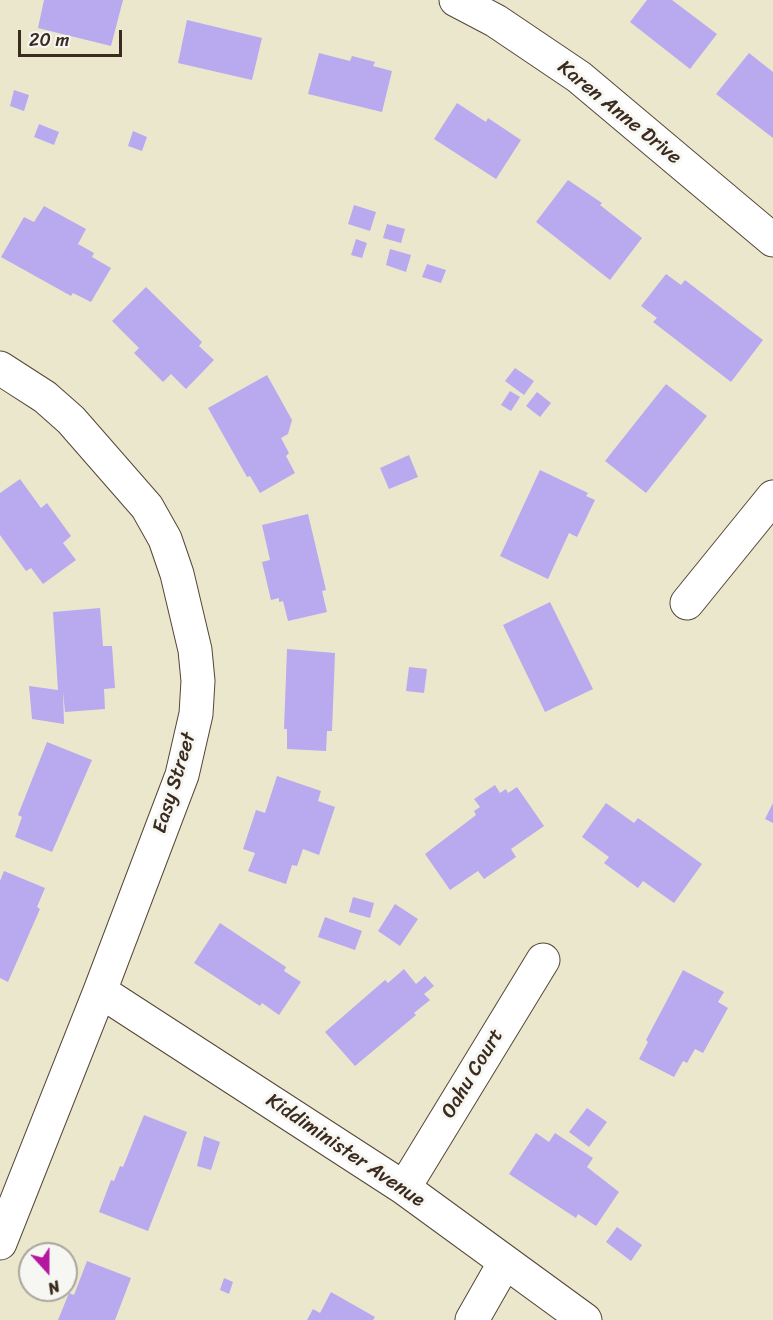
<!DOCTYPE html>
<style>
body{margin:0}
#map{position:relative;width:773px;height:1320px;overflow:hidden;background:#ebe7cd;font-family:Sriracha,sans-serif}
canvas{display:block}
.north{position:absolute;left:18px;top:1242px;width:60px;height:60px;box-sizing:border-box;background:#f6f6f2;border:2px solid #aba49d;border-radius:50%;rotate:159deg;font-size:16px;font-weight:700;line-height:24px;text-align:center;color:#3b2a1e}
.north::after{content:'';display:block;margin:auto;width:21px;height:27px;background:#b5179e;clip-path:polygon(50% 0,100% 100%,50% 72%,0 100%)}
.scale{position:absolute;left:18px;top:30px;width:104px;height:27px;box-sizing:border-box;border:3px solid #3b2a1e;border-top:0;padding-left:8px;font-size:18px;line-height:21px;white-space:nowrap;color:#3b2a1e;-webkit-text-stroke:4px #f6f6f2;paint-order:stroke}
</style>
<div id="map">
<canvas width="773" height="1320"></canvas>
<div class="north">N</div>
<div class="scale">20 m</div>
</div>
<script>
const g = document.querySelector('canvas').getContext('2d');
g.lineJoin = 'round';
function fillPath(path, color) { g.fillStyle = color; g.fill(path, 'evenodd'); }
const poly = rows => new Path2D(rows.map(r => 'M' + r).join(''));
function stroke(path, color, width, dash) { g.strokeStyle = color; g.lineWidth = width; g.lineCap = dash ? 'butt' : 'round'; g.setLineDash(dash || []); g.stroke(path); }
function write(font, color, halo, rows, align = 'center') {
  g.font = font + ' Sriracha,sans-serif'; g.lineWidth = 6; g.setLineDash([]); g.textBaseline = 'middle'; g.strokeStyle = halo; g.fillStyle = color; for (const [text, x, y, turn = 0] of rows) {
    g.save(); g.translate(x, y); g.rotate((+turn || 0) * Math.PI / 180); g.textAlign = isNaN(turn) ? turn : align; if (halo) g.strokeText(text, 0, 0); g.fillText(text, 0, 0); g.restore();
  }
}
const building = poly([
 [44,0,123,0,111,46,38,28],
 [647,0,672,0,717,34,690,69,630,22],
 [187,20,262,38,252,80,178,63],
 [319,53,350,61,352,56,375,62,373,66,392,71,382,112,308,94],
 [749,53,773,72,773,138,716,94],
 [14,90,29,95,24,111,10,106],
 [457,103,486,122,488,118,521,140,496,179,434,139],
 [39,124,59,132,54,145,34,137],
 [133,131,147,137,142,151,128,146],
 [568,180,602,203,600,205,642,238,610,280,536,222],
 [354,205,376,212,370,231,348,224],
 [44,206,86,229,78,244,94,253,92,257,111,268,91,302,73,293,71,296,1,257,24,217,34,222],
 [387,224,405,229,401,243,383,238],
 [356,239,367,243,362,258,351,255],
 [390,249,411,255,406,272,386,265],
 [427,264,446,270,441,283,422,277],
 [666,274,681,285,685,280,763,340,731,382,653,322,657,318,641,306],
 [146,287,202,342,199,346,214,360,186,389,171,374,163,382,134,353,139,348,112,321],
 [515,368,534,381,524,395,505,381],
 [267,375,292,420,288,434,281,438,289,453,286,456,295,473,260,493,250,476,247,477,208,408],
 [666,384,707,416,646,493,605,461],
 [510,391,520,397,511,411,501,405],
 [537,392,551,403,540,417,526,406],
 [409,455,418,477,389,489,380,468],
 [540,470,588,493,586,496,595,500,577,537,569,533,548,579,500,556],
 [20,479,41,508,47,503,71,536,63,543,76,560,43,584,31,568,26,571,0,535,0,493],
 [308,514,326,590,322,591,327,612,288,621,283,601,279,602,279,598,271,600,262,562,270,560,262,525],
 [550,602,593,689,545,712,503,625],
 [100,608,103,646,112,646,115,688,104,689,105,709,65,712,63,691,64,724,32,719,29,686,58,690,53,612],
 [287,649,335,653,332,731,327,731,326,751,287,749,287,729,284,729],
 [409,667,427,669,424,693,406,691],
 [47,742,92,760,52,852,15,837,22,817,18,815],
 [277,776,321,791,318,801,335,807,319,855,303,849,297,866,292,865,286,884,248,871,255,853,243,849,256,810,265,813],
 [495,785,500,793,506,789,508,793,517,787,544,826,511,849,516,857,484,879,478,871,450,890,425,854,476,815,474,811,480,807,474,799],
 [606,803,634,823,638,818,702,864,674,903,643,881,638,888,604,863,609,857,582,837],
 [773,803,773,823,765,819],
 [4,871,45,888,37,907,40,909,8,982,0,978,0,881],
 [353,897,374,903,370,918,349,912],
 [395,904,418,919,400,946,378,931],
 [325,917,362,931,355,950,318,937],
 [220,923,286,967,284,971,301,982,279,1015,262,1003,260,1006,194,963],
 [404,969,416,984,425,976,434,986,424,994,430,1000,414,1013,416,1015,355,1066,325,1032,385,980,388,983],
 [683,970,724,992,718,1002,728,1008,703,1053,695,1049,687,1063,683,1061,674,1077,639,1059,648,1042,646,1040],
 [587,1108,607,1122,589,1147,569,1132],
 [144,1115,187,1132,148,1231,99,1212,111,1180,114,1181,120,1166,123,1167],
 [536,1133,549,1142,555,1133,593,1158,587,1167,619,1192,596,1226,578,1214,576,1218,509,1174],
 [204,1136,220,1142,211,1170,197,1166],
 [617,1227,642,1245,631,1261,606,1242],
 [87,1261,131,1278,115,1320,58,1320,69,1293,74,1295],
 [224,1278,233,1282,229,1294,220,1290],
 [331,1292,375,1317,373,1320,307,1320,313,1309,320,1313]
]);
const minor = poly([
 [456,0,496,21,579,77,773,240],
 [0,368,45,397,71,420,147,507,165,539,177,574,195,650,198,681,196,714,182,775,100,991,0,1243],
 [687,603,773,497],
 [100,991,404,1188,585,1320],
 [404,1188,543,960],
 [472,1320,505,1262]
]);
const streetNames = [
 ["Karen Anne Drive",619,113,39],
 ["Easy Street",175,783,-73],
 ["Oahu Court",473,1074,-59],
 ["Kiddiminister Avenue",345,1151,34]
];
fillPath(building, '#b9a9ef');
stroke(minor, '#554638', 35);
stroke(minor, '#fff', 33);
write('20px', '#3b2a1e', '#f6f6f2', streetNames);
</script>
